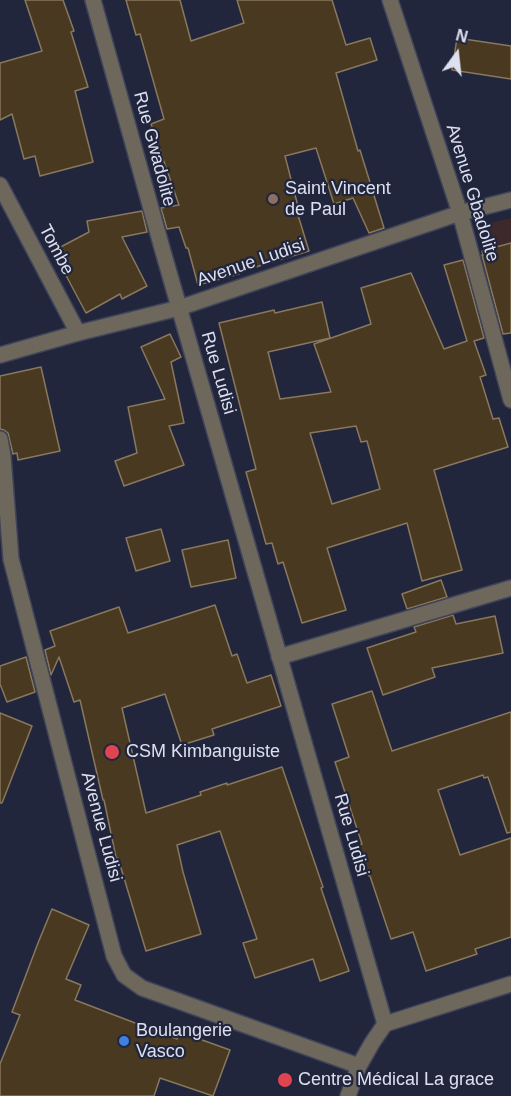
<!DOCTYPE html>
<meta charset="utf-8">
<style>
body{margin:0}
#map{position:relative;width:511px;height:1096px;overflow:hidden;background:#21263d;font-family:Arial,sans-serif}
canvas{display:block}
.north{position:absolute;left:427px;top:24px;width:60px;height:60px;-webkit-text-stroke:4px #21263d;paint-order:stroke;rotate:15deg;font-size:16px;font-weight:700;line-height:24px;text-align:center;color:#dce0f0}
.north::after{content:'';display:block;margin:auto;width:21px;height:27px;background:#dce0f0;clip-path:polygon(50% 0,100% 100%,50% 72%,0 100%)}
</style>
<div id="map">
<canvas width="511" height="1096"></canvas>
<div class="north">N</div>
</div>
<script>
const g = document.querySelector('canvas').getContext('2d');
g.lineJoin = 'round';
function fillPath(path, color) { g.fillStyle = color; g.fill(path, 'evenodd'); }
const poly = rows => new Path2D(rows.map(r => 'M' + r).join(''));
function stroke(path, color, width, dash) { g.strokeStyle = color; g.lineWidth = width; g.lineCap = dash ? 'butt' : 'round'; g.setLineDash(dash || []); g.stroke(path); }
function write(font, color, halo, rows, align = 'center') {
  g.font = font + ' Arial,sans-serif'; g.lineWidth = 4.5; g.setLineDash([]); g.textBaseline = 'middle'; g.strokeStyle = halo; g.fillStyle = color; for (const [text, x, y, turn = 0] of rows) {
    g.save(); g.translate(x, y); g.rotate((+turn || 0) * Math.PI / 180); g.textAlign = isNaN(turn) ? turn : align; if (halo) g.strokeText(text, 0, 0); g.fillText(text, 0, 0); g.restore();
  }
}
const medical = poly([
 [511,218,511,323,483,225]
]);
const building = poly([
 [25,0,63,0,74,31,71,32,88,87,75,91,93,162,40,176,35,156,24,159,12,114,0,120,0,63,42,51,25,0],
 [126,0,180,0,191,41,244,23,237,0,332,0,346,45,370,38,377,60,336,73,358,151,360,150,384,228,369,233,353,198,334,204,316,148,285,156,300,214,298,215,309,251,239,272,239,274,198,285,188,248,186,248,179,227,167,229,161,208,179,205,151,124,164,119,140,34,136,35,126,0],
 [457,38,511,46,511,79,452,70,457,38],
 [142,211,147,232,122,237,147,286,122,299,120,294,86,313,53,251,89,232,87,221,142,211],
 [511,243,511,333,503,334,482,255,483,255,482,251,511,243],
 [463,260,484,338,474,341,486,375,480,377,493,419,499,418,508,447,434,470,462,570,422,581,407,523,327,548,346,610,302,623,283,562,278,564,272,543,266,544,246,472,256,469,219,323,274,310,275,313,322,302,330,338,268,352,280,399,331,392,314,344,371,324,361,288,411,273,444,349,467,341,444,265,463,260],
 [356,426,361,442,367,441,380,489,332,504,310,433,356,426],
 [170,334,181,357,171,362,184,423,169,426,184,465,124,486,115,461,137,453,128,407,165,399,141,347,170,334],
 [41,367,60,451,18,460,17,453,13,454,8,433,4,430,0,429,0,376,41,367],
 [161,529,170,561,136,571,126,538,161,529],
 [228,540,236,578,191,587,182,550,228,540],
 [441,580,447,597,407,609,402,594,441,580],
 [215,605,232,656,237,654,247,683,271,675,281,706,212,729,214,735,182,745,165,694,122,708,146,813,201,795,200,792,227,783,227,785,282,767,323,887,321,888,349,971,320,981,313,959,255,978,243,943,257,939,220,831,177,845,183,872,201,934,146,951,118,858,117,862,104,800,103,800,80,700,74,702,59,657,51,675,45,650,55,646,50,631,119,607,128,633,215,605],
 [453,615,456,624,495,616,503,653,432,668,435,677,383,695,367,648,416,632,414,627,453,615],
 [26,657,35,692,7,702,0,684,0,666,26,657],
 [372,691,392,751,511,712,511,832,507,833,488,777,484,778,483,775,438,790,460,855,511,838,511,937,475,949,477,954,426,971,413,932,391,939,370,876,369,876,357,846,362,844,335,762,349,757,332,704,372,691],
 [0,713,32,726,2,803,0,803,0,713],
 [52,909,89,925,66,979,81,985,75,1000,177,1039,180,1032,230,1050,213,1096,160,1078,154,1096,0,1096,0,1064,20,1015,12,1012,38,943,52,909]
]);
const minor = poly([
 [93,0,162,248,385,1024],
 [390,0,460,213,511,400],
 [0,185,78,333],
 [0,355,78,333,179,308,460,213,511,200],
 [0,439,3,456,11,559,114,956,124,975,142,988,359,1066],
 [279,657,511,588],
 [348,1096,359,1066,372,1043,385,1024,511,984]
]);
const markers = [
 [273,199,6,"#8d6e63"],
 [112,752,8,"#e0444e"],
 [124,1041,6,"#3f7fe0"],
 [285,1080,8,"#e0444e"]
];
const streetNames = [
 ["Rue Gwadolite",154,149,75],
 ["Avenue Gbadolite",472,193,73],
 ["Tombe",56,250,62],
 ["Avenue Ludisi",251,263,-19],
 ["Rue Ludisi",218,373,74],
 ["Avenue Ludisi",101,827,75],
 ["Rue Ludisi",351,835,74]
];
const poiNames = [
 ["Saint Vincent",285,189],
 ["de Paul",285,210],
 ["CSM Kimbanguiste",126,752],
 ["Boulangerie",136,1031],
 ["Vasco",136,1052],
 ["Centre Médical La grace",298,1080]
];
fillPath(medical, '#3d292c');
fillPath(building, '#483920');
stroke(building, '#89785d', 1.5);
stroke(minor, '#3f445a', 18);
stroke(minor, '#6e685c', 15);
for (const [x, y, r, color] of markers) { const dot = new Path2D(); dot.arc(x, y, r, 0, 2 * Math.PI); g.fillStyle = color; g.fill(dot); stroke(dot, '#21263d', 2); }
write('18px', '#dce0f0', '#21263d', streetNames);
write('18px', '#dce0f0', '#21263d', poiNames, 'left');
</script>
